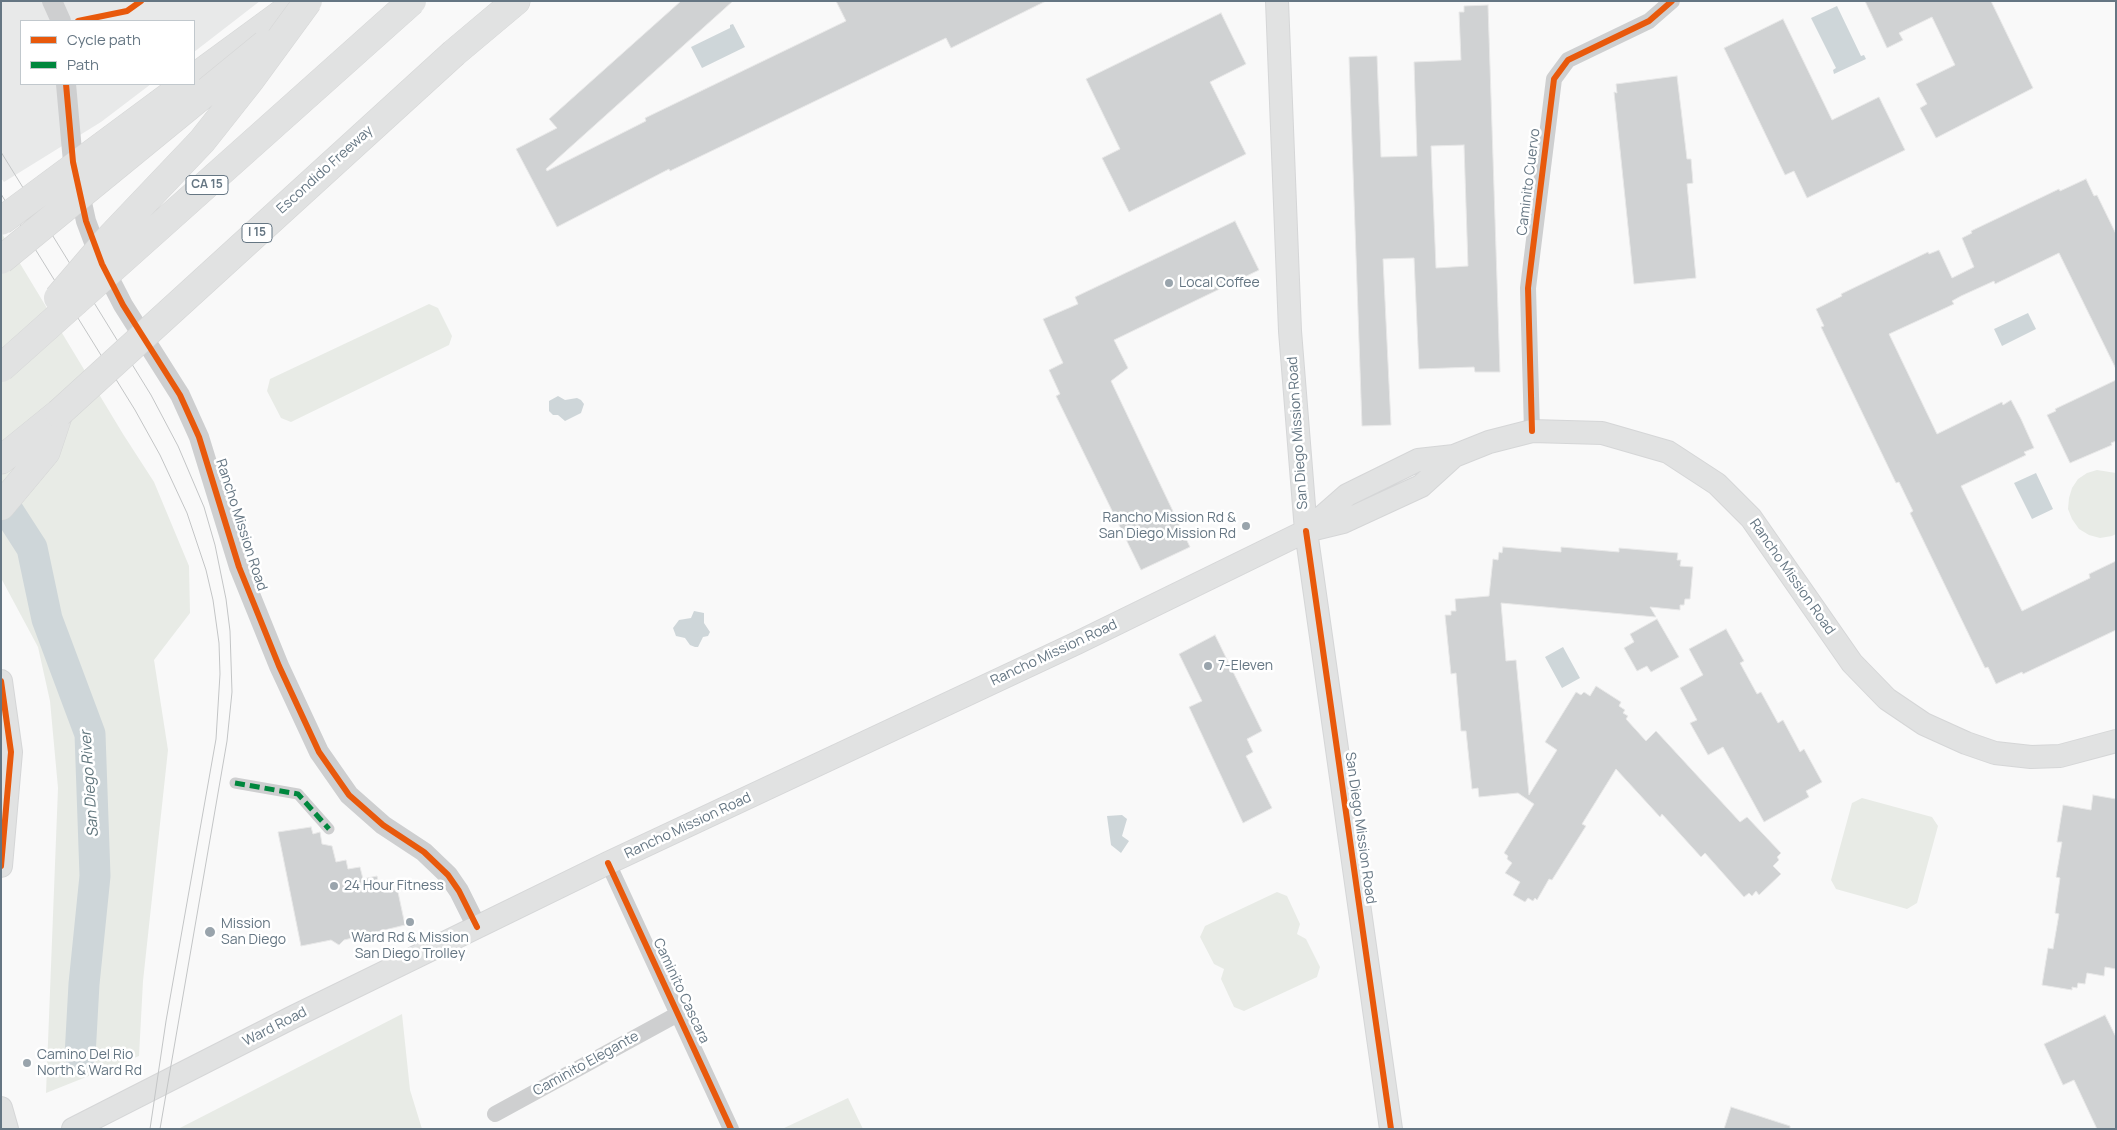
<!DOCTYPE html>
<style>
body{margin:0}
#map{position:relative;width:2117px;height:1130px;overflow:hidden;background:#f9f9f9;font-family:Manrope,sans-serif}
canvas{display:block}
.frame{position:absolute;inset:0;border:2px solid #657683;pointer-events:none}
.legend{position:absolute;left:20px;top:20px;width:175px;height:65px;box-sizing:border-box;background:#fff;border:1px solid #c1c8cd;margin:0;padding:6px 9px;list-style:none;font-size:15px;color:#657683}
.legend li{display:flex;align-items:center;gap:10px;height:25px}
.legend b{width:25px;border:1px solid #c1c8cd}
</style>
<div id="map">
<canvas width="2117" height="1130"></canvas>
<div class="frame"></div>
<ul class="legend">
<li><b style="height:6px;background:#e8590c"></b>Cycle path</li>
<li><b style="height:6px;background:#00873e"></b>Path</li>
</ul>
</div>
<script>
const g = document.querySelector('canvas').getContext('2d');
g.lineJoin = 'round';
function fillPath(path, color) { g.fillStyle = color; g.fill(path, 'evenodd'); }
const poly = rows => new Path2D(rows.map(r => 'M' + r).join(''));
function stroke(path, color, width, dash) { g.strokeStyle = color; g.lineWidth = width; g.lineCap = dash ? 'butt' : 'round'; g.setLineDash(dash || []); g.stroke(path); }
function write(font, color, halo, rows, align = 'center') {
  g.font = font + ' Manrope,sans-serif'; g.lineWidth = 5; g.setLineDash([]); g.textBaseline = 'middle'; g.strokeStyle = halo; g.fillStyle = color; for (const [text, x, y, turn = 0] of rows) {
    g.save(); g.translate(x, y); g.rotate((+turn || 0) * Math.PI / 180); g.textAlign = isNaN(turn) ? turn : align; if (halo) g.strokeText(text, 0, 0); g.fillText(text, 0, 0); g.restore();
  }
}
const built = poly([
 [1,1,260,1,194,52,194,21,21,21,21,84,151,84,101,122,4,182,1,178]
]);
const green = poly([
 [1,232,123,434,154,482,189,566,190,613,154,660,168,750,143,981,139,1056,46,1093,58,788,50,701,38,647,1,578],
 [429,304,438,308,452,336,449,345,291,422,281,418,267,391,270,379],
 [2097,470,2116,473,2116,534,2112,536,2100,538,2089,535,2079,529,2072,519,2068,509,2069,498,2072,488,2078,479,2087,473],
 [1862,798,1932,817,1938,826,1917,903,1907,909,1836,889,1831,880,1852,803],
 [1277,892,1287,896,1300,924,1297,934,1306,939,1320,967,1317,977,1244,1011,1234,1007,1221,979,1224,969,1214,964,1200,937,1205,926],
 [402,1014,410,1090,422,1129,178,1129],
 [848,1098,863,1129,782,1129]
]);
const water = poly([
 [1837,6,1861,56,1864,55,1866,59,1834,74,1833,70,1836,68,1811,18],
 [733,24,745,47,702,68,691,47,730,28,730,25],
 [2028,313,2036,329,2002,346,1994,329],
 [558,396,565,400,577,398,581,400,584,404,581,413,565,421,558,415,553,415,549,411,549,401],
 [2036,473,2053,509,2032,519,2014,483],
 [694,611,704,613,704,623,710,632,708,636,703,637,698,647,695,647,690,645,685,638,676,636,673,628,679,620,691,618],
 [1563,647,1580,678,1562,688,1545,657],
 [1122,815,1127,819,1122,836,1129,841,1121,853,1111,845,1107,816]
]);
const river = poly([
 [1,500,32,548,47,619,90,734,95,876,84,984,80,1056]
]);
const building = poly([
 [681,1,733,1,546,169,547,171,646,121,645,118,846,21,836,1,1046,1,951,48,946,38,670,171,669,169,557,227,516,149,557,128,549,119,681,1],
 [1865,1,1991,1,2033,88,1936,138,1920,108,1927,104,1916,84,1955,65,1932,17,1899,33,1903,40,1887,48,1865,1],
 [1488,5,1500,372,1475,372,1474,367,1419,369,1414,258,1383,259,1391,425,1362,426,1349,57,1377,56,1381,157,1417,156,1414,62,1461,60,1459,12,1464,12,1464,6,1488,5],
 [1464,145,1468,266,1436,268,1431,146,1464,145],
 [1221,13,1246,64,1210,82,1246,154,1129,212,1102,158,1120,149,1086,79,1221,13],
 [1783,19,1832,120,1879,97,1905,150,1807,198,1794,171,1785,175,1724,48,1783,19],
 [1677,76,1687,159,1691,159,1693,183,1687,184,1696,278,1634,284,1614,92,1617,93,1616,84,1677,76],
 [2086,179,2094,196,2097,195,2116,234,2116,369,2059,253,1995,284,1994,281,1961,296,1952,301,1954,304,1889,334,1937,434,2002,402,2003,405,2011,400,2021,419,2034,448,2024,452,2026,455,1961,486,2022,611,2090,578,2089,574,2116,561,2116,630,2023,674,2022,672,1996,684,1988,667,1985,668,1910,513,1913,511,1899,482,1896,483,1821,327,1824,326,1816,309,1842,296,1841,294,1928,252,1929,254,1939,250,1952,278,1974,267,1962,238,1972,233,1971,231,2059,189,2060,191,2086,179],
 [1235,221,1259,270,1114,340,1128,368,1111,381,1190,547,1141,570,1056,396,1060,394,1049,370,1063,363,1043,319,1078,304,1075,297,1235,221],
 [2116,380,2116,441,2111,443,2112,445,2070,463,2047,415,2056,411,2055,409,2116,380],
 [1503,547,1561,552,1561,547,1619,552,1619,548,1678,553,1677,560,1681,560,1680,566,1693,567,1690,599,1685,599,1684,605,1680,605,1680,610,1650,607,1656,617,1501,603,1506,661,1516,660,1529,795,1557,750,1545,742,1576,692,1581,695,1584,692,1590,696,1596,686,1621,702,1619,706,1625,710,1623,713,1628,716,1626,719,1646,741,1656,731,1740,822,1747,817,1781,853,1777,857,1779,860,1773,866,1781,874,1759,895,1756,891,1752,896,1749,893,1744,897,1705,853,1701,857,1662,814,1660,817,1616,769,1582,824,1586,826,1552,880,1549,879,1537,900,1535,898,1533,901,1528,898,1525,902,1513,895,1520,882,1505,873,1512,863,1507,859,1508,856,1504,853,1534,804,1518,793,1479,797,1478,788,1472,789,1466,731,1461,731,1456,673,1451,674,1445,615,1451,615,1451,611,1456,611,1455,599,1489,596,1493,559,1498,560,1499,552,1502,553,1503,547],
 [1657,619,1679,657,1651,672,1647,666,1637,671,1624,648,1634,642,1630,634,1657,619],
 [1726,629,1744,661,1740,663,1757,694,1761,692,1778,723,1783,720,1800,752,1804,749,1822,782,1806,791,1809,797,1764,822,1723,747,1708,755,1690,723,1697,720,1680,688,1703,675,1689,649,1726,629],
 [1215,635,1262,731,1247,739,1253,752,1246,756,1272,808,1243,823,1189,707,1202,701,1179,654,1215,635],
 [2093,795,2116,799,2116,969,2105,967,2104,976,2087,973,2085,984,2078,983,2077,988,2072,987,2072,990,2042,985,2048,948,2053,949,2059,914,2055,913,2060,878,2056,877,2062,842,2057,842,2063,805,2091,810,2093,795],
 [311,827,313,834,320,832,322,844,332,846,336,862,346,860,348,869,360,867,363,879,377,876,378,881,398,892,405,925,344,940,339,945,331,940,301,946,278,832,311,827],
 [2105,1015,2116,1037,2116,1129,2097,1129,2074,1080,2063,1085,2044,1044,2105,1015],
 [1731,1107,1790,1126,1790,1129,1724,1129,1731,1107]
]);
const pedestrian = poly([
 [235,783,298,794,329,829]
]);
const minor = poly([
 [1532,431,1528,288,1554,79,1568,60,1649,21,1672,1],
 [608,863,731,1129],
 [495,1114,678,1014]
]);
const tertiary = poly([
 [52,1,61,21],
 [66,84,73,162,86,221,102,264,123,305,180,395,199,437,239,567,279,666,319,752,349,795,383,825,424,852,448,875,459,891,477,927]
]);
const secondary = poly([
 [1277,1,1290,331,1306,531,1391,1129],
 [1454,456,1421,486,1343,522,1306,531,1347,495,1418,460,1454,456,1489,442,1532,431,1602,433,1668,452,1717,484,1751,518,1852,663,1887,699,1924,724,1966,743,1995,753,2031,757,2060,756,2116,741],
 [1,681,11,752,1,866],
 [1,1108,7,1129],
 [73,1129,293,1017,608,863,1077,643,1306,531]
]);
const motorway = poly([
 [454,53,516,1],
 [194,78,299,1],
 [1,460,59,413],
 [1,506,46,452,59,413]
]);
const tram = poly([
 [1,152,151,395,178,446,204,507,215,545,226,599,230,631,232,692,227,741,160,1129],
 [1,194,135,410,160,455,187,513,206,570,213,600,219,643,220,674,216,739,166,1021,150,1129]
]);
const motorwayBridge = poly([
 [1,221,186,84],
 [1,260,265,44],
 [58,298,105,243,202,141,251,79,308,1],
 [1,368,412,1],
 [59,413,454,53]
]);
const quiet = poly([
 [235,783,298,794,329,829]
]);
const cycleway = poly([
 [78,21,127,11,141,1],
 [66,84,73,162,86,221,102,264,123,305,180,395,199,437,239,567,279,666,319,752,349,795,383,825,424,852,448,875,459,891,477,927],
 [1532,431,1528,288,1554,79,1568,60,1649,21,1672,1],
 [1306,531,1391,1129],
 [1,681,11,752,1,866],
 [608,863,731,1129]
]);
const markers = [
 [1169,283,5,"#99a4ac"],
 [1246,526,5,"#99a4ac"],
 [1208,666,5,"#99a4ac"],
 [334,886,5,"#99a4ac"],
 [410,922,5,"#99a4ac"],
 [210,932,6,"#99a4ac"],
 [27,1063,5,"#99a4ac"]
];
const shields = [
 [207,185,42],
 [257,233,30]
];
const shieldNames = [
 ["CA 15",207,185],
 ["I 15",257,233]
];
const streetNames = [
 ["Escondido Freeway",325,170,-42],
 ["Caminito Cuervo",1529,182,-83],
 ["San Diego Mission Road",1298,433,-94],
 ["Rancho Mission Road",241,525,72],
 ["Rancho Mission Road",1792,577,55],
 ["Rancho Mission Road",1054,653,-25],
 ["Rancho Mission Road",688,826,-25],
 ["San Diego Mission Road",1360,828,82],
 ["Caminito Cascara",681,991,65],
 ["Ward Road",275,1027,-27],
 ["Caminito Elegante",586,1064,-29]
];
const poiNames = [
 ["Local Coffee",1179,283],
 ["Rancho Mission Rd &",1236,518,"right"],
 ["San Diego Mission Rd",1236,534,"right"],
 ["7-Eleven",1218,666],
 ["24 Hour Fitness",344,886],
 ["Mission",221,924],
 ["San Diego",221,940],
 ["Ward Rd & Mission",410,938,"center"],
 ["San Diego Trolley",410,954,"center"],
 ["Camino Del Rio",37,1055],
 ["North & Ward Rd",37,1071]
];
const waterNames = [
 ["San Diego River",90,784,-94]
];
fillPath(built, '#e8e9e9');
fillPath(green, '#e8ebe6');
fillPath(water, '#ced6d9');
stroke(river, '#ced6d9', 31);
fillPath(building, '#d0d2d3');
stroke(building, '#e8e8e8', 1);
stroke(secondary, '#d5d6d7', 24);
stroke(motorway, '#d5d6d6', 29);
stroke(pedestrian, '#cecfd0', 11);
stroke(minor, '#cecfd0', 16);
stroke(tertiary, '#cecfd0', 20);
stroke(secondary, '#e1e2e2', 22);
stroke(motorway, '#e1e2e2', 28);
stroke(tram, '#c3c5c6', 1);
stroke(motorwayBridge, '#d5d6d6', 29, []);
stroke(motorwayBridge, '#e1e2e2', 28);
stroke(quiet, '#00873e', 5, [10, 5]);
stroke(cycleway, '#e8590c', 6);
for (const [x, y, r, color] of markers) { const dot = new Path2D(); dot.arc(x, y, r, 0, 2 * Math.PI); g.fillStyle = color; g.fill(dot); stroke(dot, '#fff', 2); }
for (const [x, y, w] of shields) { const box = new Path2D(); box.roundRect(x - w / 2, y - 9.5, w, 19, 4); g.fillStyle = '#fff'; g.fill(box); stroke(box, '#657683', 1); }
write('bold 12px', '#657683', null, shieldNames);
write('14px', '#657683', '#fff', streetNames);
write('14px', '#657683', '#fff', poiNames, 'left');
write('italic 15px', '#60757c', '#fff', waterNames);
</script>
